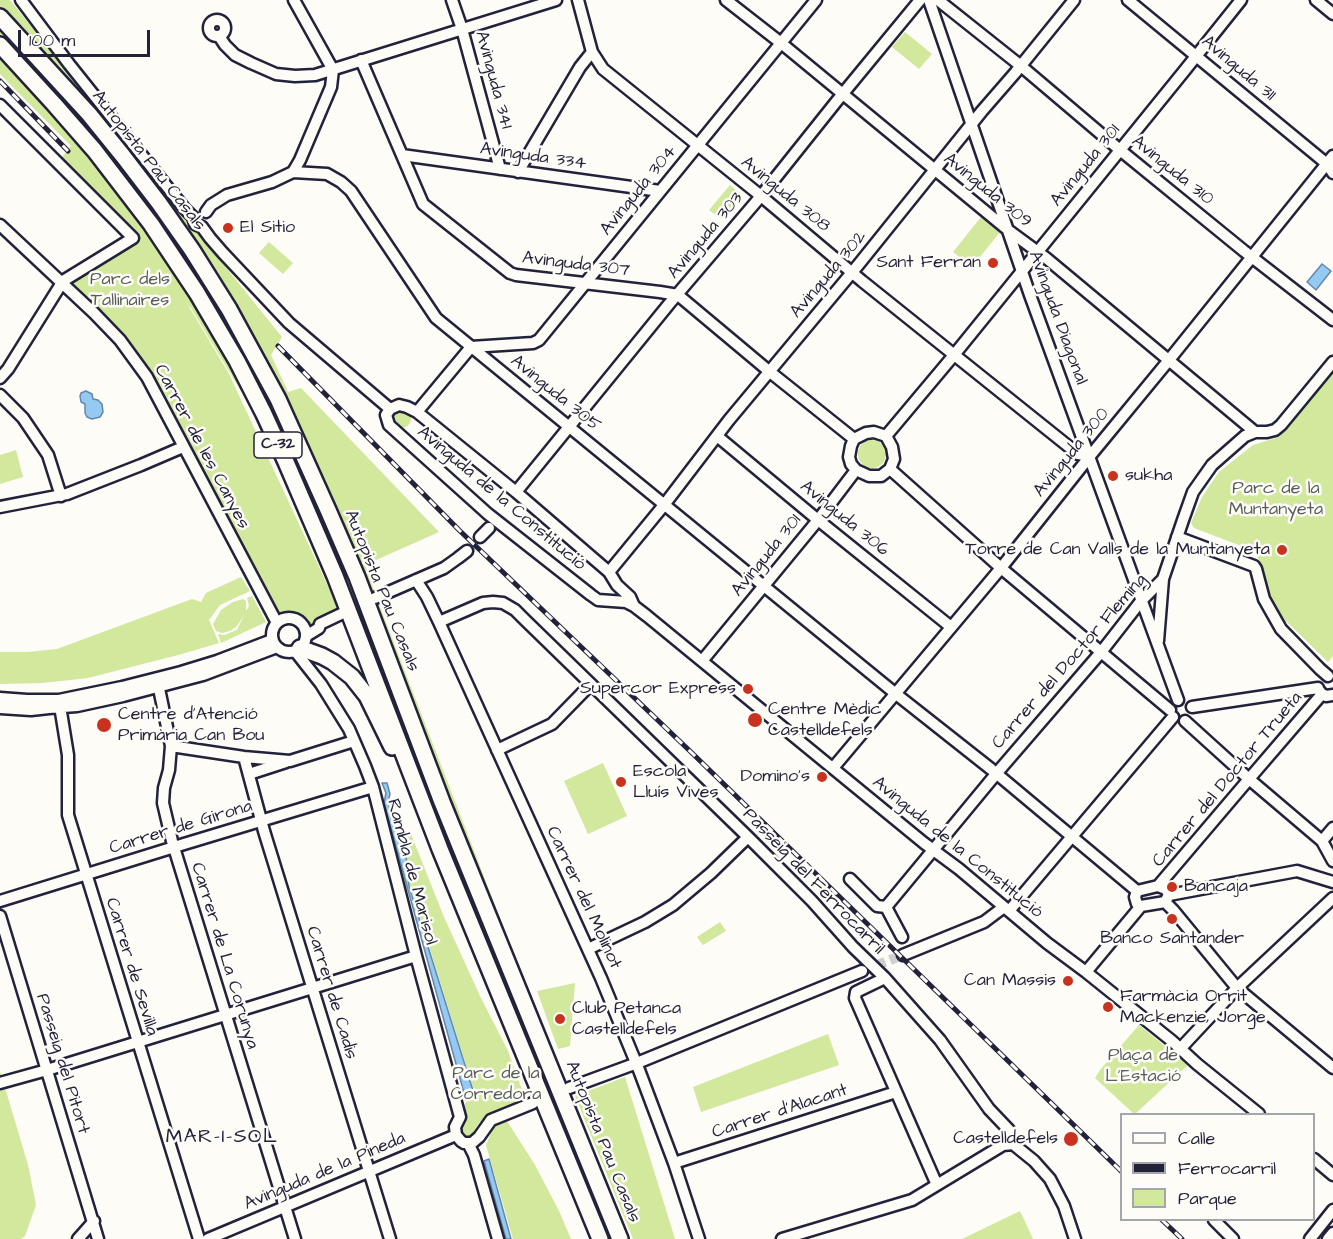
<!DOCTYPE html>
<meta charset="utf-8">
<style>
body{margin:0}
#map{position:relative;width:1333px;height:1239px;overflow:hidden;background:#fdfcf7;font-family:"Architects Daughter",sans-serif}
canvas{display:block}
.legend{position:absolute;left:1120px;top:1113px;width:195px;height:108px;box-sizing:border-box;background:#fdfcf7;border:2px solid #a5a5ac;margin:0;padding:8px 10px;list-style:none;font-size:18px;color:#22223b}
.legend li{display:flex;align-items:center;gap:12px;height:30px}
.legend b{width:30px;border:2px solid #a5a5ac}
.scale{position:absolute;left:18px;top:30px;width:132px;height:27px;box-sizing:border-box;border:3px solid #22223b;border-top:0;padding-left:8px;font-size:18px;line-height:21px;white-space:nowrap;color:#22223b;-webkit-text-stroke:4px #fdfcf7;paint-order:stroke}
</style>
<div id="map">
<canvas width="1333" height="1239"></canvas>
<ul class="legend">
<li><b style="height:8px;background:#fdfcf7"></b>Calle</li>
<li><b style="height:8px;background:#22223b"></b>Ferrocarril</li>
<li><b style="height:16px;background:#d1e89d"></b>Parque</li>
</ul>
<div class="scale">100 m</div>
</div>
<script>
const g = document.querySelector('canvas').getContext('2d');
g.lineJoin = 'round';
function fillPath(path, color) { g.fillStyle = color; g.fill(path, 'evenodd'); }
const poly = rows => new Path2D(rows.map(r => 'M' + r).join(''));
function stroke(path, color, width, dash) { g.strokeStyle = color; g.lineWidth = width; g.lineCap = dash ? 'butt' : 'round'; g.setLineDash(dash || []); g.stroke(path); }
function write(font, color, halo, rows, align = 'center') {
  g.font = font + ' "Architects Daughter",sans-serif'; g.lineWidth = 5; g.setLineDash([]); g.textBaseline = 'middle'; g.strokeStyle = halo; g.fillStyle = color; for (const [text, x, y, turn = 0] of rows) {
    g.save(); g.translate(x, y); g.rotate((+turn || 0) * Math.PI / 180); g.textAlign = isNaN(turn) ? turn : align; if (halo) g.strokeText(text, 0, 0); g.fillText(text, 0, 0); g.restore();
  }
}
const green = poly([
 [0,0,10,0,282,337,271,355,288,392,301,388,439,532,365,565,382,612,566,1089,630,1239,594,1239,342,614,257,418,191,308,188,305,229,374,341,614,310,626,290,618,280,621,147,377,61,284,133,238,59,161,71,146,0,74],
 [905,32,932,54,919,69,892,47],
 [730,185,741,195,721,219,709,210],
 [981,217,1000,232,972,267,953,252],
 [269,242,293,263,283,274,259,253],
 [1333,369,1333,656,1328,662,1287,622,1281,621,1268,591,1257,556,1249,549,1194,528,1191,523,1202,497,1219,472,1253,445,1279,437],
 '393 419a9 9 0 1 1 18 0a9 9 0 1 1-18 0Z',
 '858 454a14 14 0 1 1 28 0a14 14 0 1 1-28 0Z',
 [16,450,23,477,0,484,0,455],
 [241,577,250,591,220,605,209,620,219,643,182,654,88,678,43,683,0,684,0,652,28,652,57,649,192,599,201,602,206,593],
 [252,596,266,622,221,643,218,634,224,635,237,630,244,615,237,626,230,631,222,633,216,631,213,624,221,610,233,602,243,599,246,601,246,611,249,606,247,598],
 [603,763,627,816,588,834,564,781],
 [403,834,411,834,444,917,480,996,508,1051,525,1098,489,1115,479,1123,476,1127,473,1135,470,1138,465,1136,460,1130,462,1124,466,1118,465,1104,468,1100,476,1097,410,885,409,867,403,842],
 [720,922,726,931,703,945,697,937],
 [575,983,570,1046,558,1049,537,991],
 [1139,1025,1188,1065,1135,1114,1134,1114,1095,1078,1100,1070],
 [828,1034,839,1065,701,1112,693,1087],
 [0,1071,28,1165,36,1205,25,1236,21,1239,0,1239],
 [625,1077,675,1239,633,1239,575,1096],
 [505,1118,535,1165,559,1211,571,1239,513,1239,486,1145,491,1133,492,1126],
 [1020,1211,1033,1239,962,1239]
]);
const water = poly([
 [1322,264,1331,271,1316,290,1307,282,1322,264],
 [86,391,92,394,93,399,98,400,102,404,103,412,100,417,92,419,87,417,85,413,85,404,81,402,80,396,81,393,86,391],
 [382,783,387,783,390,794,388,802,395,829,402,834,408,868,409,886,475,1097,469,1098,464,1093,384,803,386,793,382,783],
 [489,1159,511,1239,506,1239,484,1161,489,1159]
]);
const minorTunnel = poly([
 [467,551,480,537],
 [862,971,903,955]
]);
const minor = poly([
 [21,0,69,64,184,208,193,217,195,224,202,227,210,238,223,253,289,323,390,409],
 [452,0,462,29,500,169],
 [578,0,592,52,603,69,761,196,862,281,1078,454,1090,456],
 [726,0,781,43,1008,230,1046,258,1255,432],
 [929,0,1030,295,1178,700],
 [938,0,1021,66,1120,150,1244,251,1333,320],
 [1128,0,1321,159,1327,164,1333,173],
 [1316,0,1333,14],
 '209 28a8 8 0 1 1 16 0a8 8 0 1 1-16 0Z',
 [219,36,225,45,235,55,251,63,276,74,295,76,315,75,556,0],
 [361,60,423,204,510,273,516,275,660,292,678,295,770,372,854,439],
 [0,105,133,238,63,281,8,369,0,378],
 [402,155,660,191],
 [293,172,300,160,331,87,333,70,294,0],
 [518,172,580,67,592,52],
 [206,212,211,205,227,195,272,182,293,172,327,174,341,182,351,191,436,318,896,694,991,769,1137,891],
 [0,225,94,313,120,340,147,377,277,623],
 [0,395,23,418,48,455,61,496],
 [417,412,471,347,533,343,539,340,816,0],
 [874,432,886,436,892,447,894,459,890,469,881,476,869,476,856,470,851,464,849,457,851,446,854,439,866,433,874,432],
 [717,436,818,520,951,627],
 [886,436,954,355,1185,70,1241,0],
 [890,469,1001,568,1170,710],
 [516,492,669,304,761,196,836,102,920,0],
 [0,507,67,494,141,465,183,447],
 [480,537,489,528],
 [1177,537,1254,566,1256,569,1264,599,1281,629,1320,669,1328,676],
 [609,572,664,505,729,420,859,264,982,111,1015,73,1074,0],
 [416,580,427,597,439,622,601,978,639,1070,674,1163,699,1239],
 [375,598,444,568,458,558,467,551],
 [634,606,630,597,617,585,609,572,516,492,417,412,407,407,399,405,390,409,386,415,389,425,488,514,591,595,598,600,626,602,634,606,647,616,924,843,959,869,1047,943,1086,972,1172,1041,1197,1064,1259,1114],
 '272 635a17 17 0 1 1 34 0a17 17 0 1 1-34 0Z',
 [439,622,483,603,493,602,503,603,515,610,525,620,748,837,812,901,853,947,885,978,940,1040,989,1109,1009,1130,1013,1144,1034,1161,1050,1179,1064,1206,1075,1239],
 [306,636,319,628,320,624,341,614],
 [1158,641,1163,579],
 [295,651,321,684,349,729,365,766,373,787,416,956,460,1117,455,1127,456,1135,461,1141,464,1143,472,1143,479,1137,491,1120,533,1103],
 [702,661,818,520,856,470],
 [157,679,171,746,169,770,164,788,163,803,172,841,295,1239],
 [1318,689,1322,694,1326,696,1333,695],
 [0,698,27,700,59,700,122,687,181,672,217,661,272,640],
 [59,700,68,755,68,815,199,1239],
 [1192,707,1318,688],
 [0,708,31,710,49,708,77,706,123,696,203,675,277,647],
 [1185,721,1249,779,1322,841,1333,861],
 [171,746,244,757,290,761,354,741],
 [497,750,552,724,591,684],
 [244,757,264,831,390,1239],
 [833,768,1001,568,1090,456,1169,360,1333,156],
 [249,774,286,762],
 [1322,841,1333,828],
 [850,879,877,906,886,907],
 [1158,886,1249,779,1322,694],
 [1158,886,1166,889,1169,895,1165,902,1141,906,1137,904,1135,897,1137,891,1158,886],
 [1169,895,1297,871,1333,882],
 [0,901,184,844,373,787],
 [1165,902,1173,910,1237,988,1333,1068],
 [1009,911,1173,717],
 [0,916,98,1239],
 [902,937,886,907,996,774,1102,651,1141,601,1163,579,1183,520,1193,492,1212,465,1245,436,1255,432,1267,432,1275,430,1281,425,1333,362],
 [588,949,645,922,673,905,711,873,748,837],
 [903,955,984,922,1004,907],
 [1086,972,1141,906],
 [885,978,856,992,855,998,937,1185],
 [1180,1049,1237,988,1333,898],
 [0,1083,47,1070,416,956],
 [569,1088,637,1063,862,971],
 [468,1143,474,1155,498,1239],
 [1314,1159,1333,1175],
 [674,1163,896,1092],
 [1214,1220,1233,1239],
 [78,1239,94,1221],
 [208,1239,456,1135],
 [782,1239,912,1200,1003,1145,1013,1144],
 [1310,1239,1333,1210],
 [1328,1239,1333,1233]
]);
const highway = poly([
 [0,17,89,114,123,156,159,203,192,250,229,309,278,399,328,510,357,577,442,802,620,1239],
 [0,45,54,104,95,151,151,224,197,293,237,361,264,414,286,462,335,576,440,849,600,1239],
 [300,648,322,656,333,662,352,677,367,696,392,747]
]);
const rail = poly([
 [0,81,68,151],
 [278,346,459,530,692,753,1122,1172],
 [1162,1220,1182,1239]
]);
const markers = [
 [228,228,6,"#c8321e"],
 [993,263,6,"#c8321e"],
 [1113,476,6,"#c8321e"],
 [1282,550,6,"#c8321e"],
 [748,689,6,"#c8321e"],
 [755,720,8,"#c8321e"],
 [104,725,8,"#c8321e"],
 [822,777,6,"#c8321e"],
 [621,782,6,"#c8321e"],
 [1172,887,6,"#c8321e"],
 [1172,919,6,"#c8321e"],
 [1068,981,6,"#c8321e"],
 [1108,1007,6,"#c8321e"],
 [560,1019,6,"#c8321e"],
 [1071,1139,8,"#c8321e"]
];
const shields = [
 [278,445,48]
];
const shieldNames = [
 ["C-32",278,445]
];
const streetNames = [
 ["Avinguda 311",1238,69,40],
 ["Avinguda 341",493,80,75],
 ["Avinguda 334",533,157,8],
 ["Autopista Pau Casals",148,161,52],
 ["Avinguda 301",1086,166,-51],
 ["Avinguda 310",1172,171,39],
 ["Avinguda 304",639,191,-51],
 ["Avinguda 309",987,191,39],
 ["Avinguda 308",785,195,39],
 ["Avinguda 303",706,236,-50],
 ["Avinguda 307",576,265,7],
 ["Avinguda 302",829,275,-50],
 ["Avinguda Diagonal",1057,318,70],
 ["Avinguda 305",555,394,39],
 ["Carrer de les Canyes",201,447,62],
 ["Avinguda 300",1072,453,-51],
 ["Avinguda de la Constitució",501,499,40],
 ["Avinguda 306",844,519,39],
 ["Avinguda 301",767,556,-51],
 ["Autopista Pau Casals",381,591,68],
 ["Carrer del Doctor Fleming",1070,662,-49],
 ["Carrer del Doctor Trueta",1228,780,-50],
 ["Carrer de Girona",181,828,-17],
 ["Avinguda de la Constitució",957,848,39],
 ["Rambla de Marisol",411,872,75],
 ["Passeig del Ferrocarril",813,882,46],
 ["Carrer del Molinot",583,898,65],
 ["Carrer de La Corunya",224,956,73],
 ["Carrer de Sevilla",131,967,73],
 ["Carrer de Cadis",331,993,73],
 ["Passeig del Pitort",62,1064,73],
 ["Carrer d'Alacant",780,1112,-18],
 ["Autopista Pau Casals",602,1142,68],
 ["Avinguda de la Pineda",325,1172,-23]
];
const poiNames = [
 ["El Sitio",240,228],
 ["Sant Ferran",981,263,"right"],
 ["sukha",1125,476],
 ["Torre de Can Valls de la Muntanyeta",1270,550,"right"],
 ["Supercor Express",736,689,"right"],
 ["Centre Mèdic",768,710],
 ["Castelldefels",768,731],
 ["Centre d'Atenció",118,715],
 ["Primària Can Bou",118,736],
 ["Escola",633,772],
 ["Lluís Vives",633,793],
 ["Domino's",810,777,"right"],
 ["Bancaja",1184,887],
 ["Banco Santander",1172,939,"center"],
 ["Can Massis",1056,981,"right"],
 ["Farmàcia Orrit",1120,997],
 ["Mackenzie, Jorge",1120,1018],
 ["Club Petanca",572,1009],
 ["Castelldefels",572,1030],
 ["Castelldefels",1058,1139,"right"]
];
const parkNames = [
 ["Parc dels",130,280],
 ["Tallinaires",130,301],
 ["Parc de la",1276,489],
 ["Muntanyeta",1276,510],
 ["Plaça de",1143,1056],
 ["L'Estació",1143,1077],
 ["Parc de la",496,1074],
 ["Corredora",496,1095]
];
const neighbourhoodNames = [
 ["MAR-I-SOL",222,1138]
];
fillPath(green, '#d1e89d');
fillPath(water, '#94caf2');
stroke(water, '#6687a9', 1.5);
stroke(minorTunnel, '#d1d0d1', 10, [10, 5]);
stroke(minor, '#22223b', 15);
stroke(highway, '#22223b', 20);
stroke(minor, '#fdfcf7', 10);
stroke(highway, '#fdfcf7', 15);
stroke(rail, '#22223b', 5);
stroke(rail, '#fdfcf7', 3, [9]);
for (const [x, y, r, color] of markers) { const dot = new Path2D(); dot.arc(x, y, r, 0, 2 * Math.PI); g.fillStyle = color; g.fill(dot); stroke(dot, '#fdfcf7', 2); }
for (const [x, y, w] of shields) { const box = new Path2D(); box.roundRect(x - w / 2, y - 13, w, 26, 4.5); g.fillStyle = '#fdfcf7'; g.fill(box); stroke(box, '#22223b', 1.5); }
write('bold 16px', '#22223b', null, shieldNames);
write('18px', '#22223b', '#fdfcf7', streetNames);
write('18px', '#22223b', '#fdfcf7', poiNames, 'left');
write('18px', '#575d58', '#fdfcf7', parkNames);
g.letterSpacing = '1.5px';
write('20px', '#22223b', '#fdfcf7', neighbourhoodNames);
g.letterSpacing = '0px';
</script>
